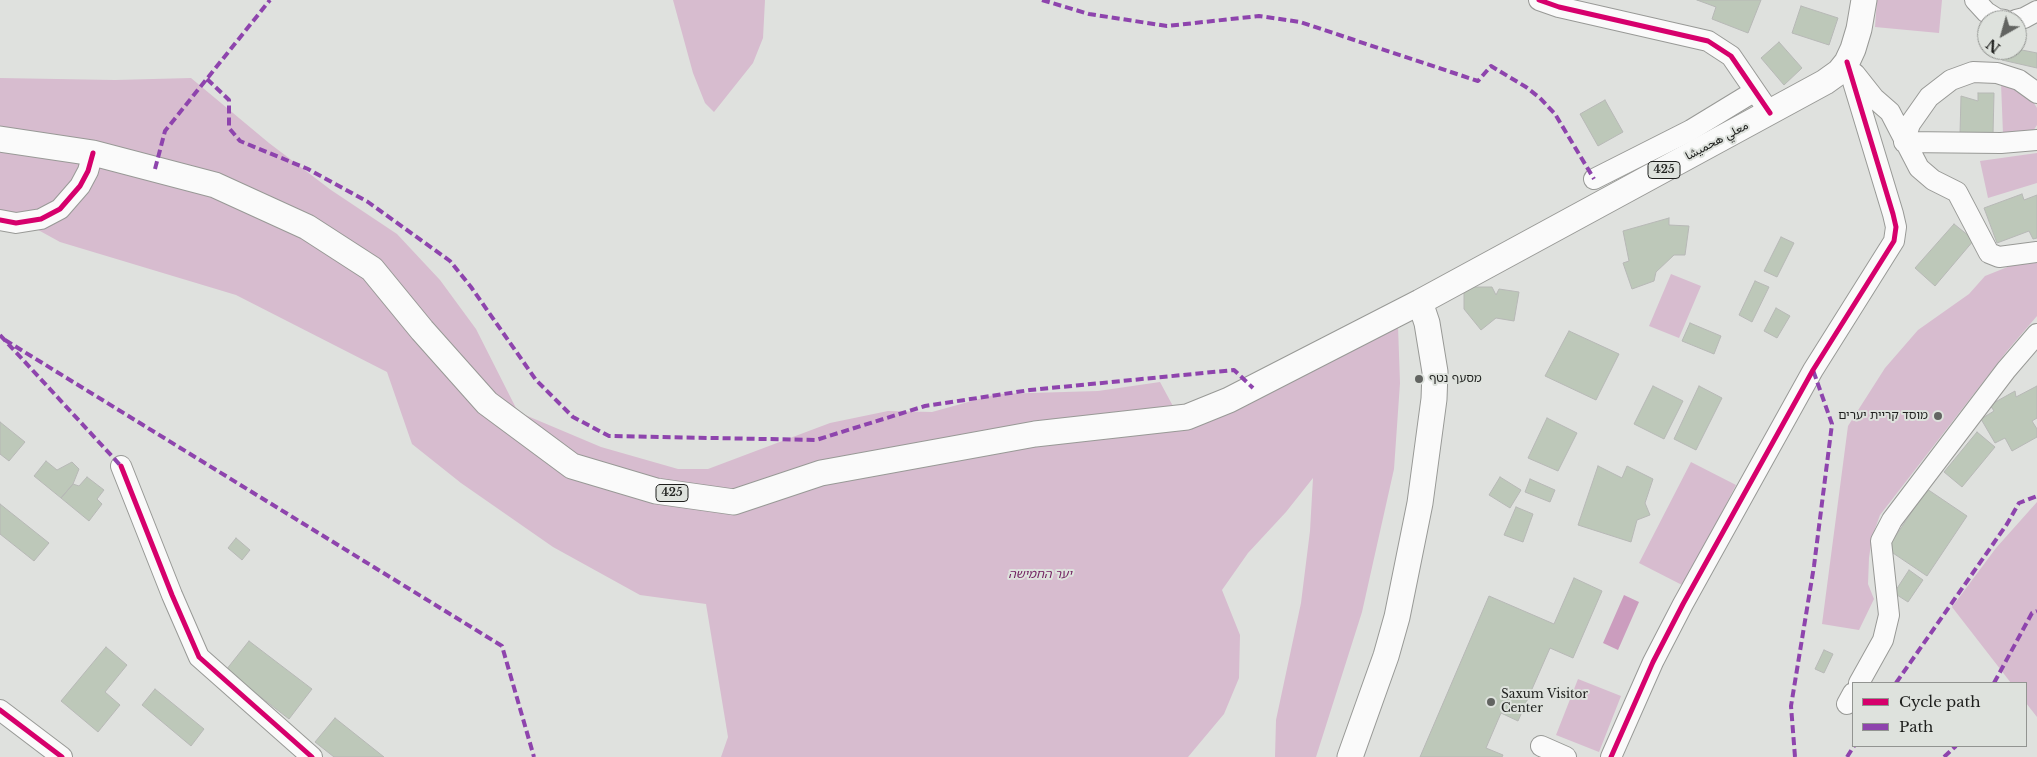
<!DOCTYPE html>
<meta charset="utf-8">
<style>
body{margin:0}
#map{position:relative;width:2037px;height:757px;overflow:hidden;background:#dfe1de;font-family:"Libre Baskerville",serif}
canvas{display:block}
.legend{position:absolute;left:1852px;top:682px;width:175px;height:65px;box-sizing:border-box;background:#dee2dd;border:1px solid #929491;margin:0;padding:6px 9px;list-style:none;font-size:15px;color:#1f201e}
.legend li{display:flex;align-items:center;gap:10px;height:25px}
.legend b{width:25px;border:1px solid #929491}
.north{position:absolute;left:1977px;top:10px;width:50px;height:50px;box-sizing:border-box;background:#dee2dd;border:1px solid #929491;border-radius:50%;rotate:218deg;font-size:14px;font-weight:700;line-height:20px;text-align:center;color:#1f201e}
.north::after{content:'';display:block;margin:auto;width:18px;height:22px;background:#626461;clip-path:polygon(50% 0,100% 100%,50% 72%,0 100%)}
</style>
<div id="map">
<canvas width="2037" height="757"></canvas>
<ul class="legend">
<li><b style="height:6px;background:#d6006c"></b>Cycle path</li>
<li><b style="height:6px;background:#8e44ad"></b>Path</li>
</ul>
<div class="north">N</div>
</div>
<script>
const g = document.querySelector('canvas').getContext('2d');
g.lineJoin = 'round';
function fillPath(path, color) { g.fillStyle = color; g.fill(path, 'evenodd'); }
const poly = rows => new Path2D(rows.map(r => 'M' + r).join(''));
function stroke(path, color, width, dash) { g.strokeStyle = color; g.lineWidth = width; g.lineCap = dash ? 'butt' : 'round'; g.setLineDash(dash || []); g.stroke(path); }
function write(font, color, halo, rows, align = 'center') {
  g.font = font + ' "Libre Baskerville",Vazirmatn,"Noto Sans Hebrew",serif'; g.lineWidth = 4; g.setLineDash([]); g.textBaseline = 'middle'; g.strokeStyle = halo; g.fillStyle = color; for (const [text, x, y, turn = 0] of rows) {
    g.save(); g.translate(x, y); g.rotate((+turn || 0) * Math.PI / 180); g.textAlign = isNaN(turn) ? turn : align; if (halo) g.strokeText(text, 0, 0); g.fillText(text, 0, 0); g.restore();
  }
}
const green = poly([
 [673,0,765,0,763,38,753,63,714,112,705,103,693,73],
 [1877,0,1942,0,1939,33,1875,27],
 [0,78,115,80,191,78,269,143,331,190,397,234,440,280,476,329,518,412,601,447,678,469,708,469,830,423,888,411,932,412,997,394,1098,391,1160,382,1181,421,1398,326,1400,383,1394,469,1362,612,1316,757,1275,757,1276,720,1301,603,1310,531,1313,478,1286,512,1248,553,1222,590,1240,635,1239,678,1224,714,1188,757,721,757,728,737,706,604,640,595,553,547,461,483,412,444,387,372,236,295,60,242,0,209],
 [2001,83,2029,95,2037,108,2037,125,2033,131,2003,134],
 [2037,153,2037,183,1988,198,1980,161],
 [2037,260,2037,316,2007,351,1880,515,1872,537,1869,558,1868,584,1874,599,1859,630,1822,624,1848,426,1885,368,1918,330,1969,294,1985,276,2020,262],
 [1671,274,1701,286,1679,338,1649,326],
 [1691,462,1736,485,1684,586,1639,563],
 [2037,502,2037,717,2026,703,2026,683,2011,683,1952,607,1996,548],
 [1578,679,1621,696,1599,752,1556,735]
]);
const water = poly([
 [1624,595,1639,602,1618,650,1603,643]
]);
const building = poly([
 [1697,0,1761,0,1748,33,1712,19,1716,7,1697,0],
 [1801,6,1838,18,1829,45,1792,33,1801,6],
 [1779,42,1802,68,1784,85,1761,58,1779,42],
 [2017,49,2037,53,2037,68,2002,60,2004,50,2017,49],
 [1978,93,1994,93,1993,135,1960,134,1961,96,1978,101,1978,93],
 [1605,100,1623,132,1598,146,1580,114,1605,100],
 [2022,194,2024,200,2037,195,2037,238,2033,239,2029,231,1997,243,1984,208,2022,194],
 [1669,218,1669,225,1689,226,1685,255,1674,255,1656,272,1654,281,1632,289,1623,263,1629,261,1623,231,1669,218],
 [1954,224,1974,240,1935,286,1915,268,1954,224],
 [1781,237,1794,243,1777,277,1764,271,1781,237],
 [1755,281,1769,287,1752,322,1739,315,1755,281],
 [1464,287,1492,287,1496,295,1499,289,1519,292,1514,321,1496,318,1481,330,1464,309,1464,287],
 [1776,308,1790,316,1777,338,1764,331,1776,308],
 [1690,323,1721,336,1714,354,1682,341,1690,323],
 [1569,331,1619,354,1596,400,1545,376,1569,331],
 [1653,386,1683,401,1664,439,1634,424,1653,386],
 [1699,386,1722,398,1696,450,1674,439,1699,386],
 [2037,386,2037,418,2032,421,2037,429,2037,437,2012,451,2005,438,1995,443,1981,419,1994,411,1990,405,2015,391,2016,397,2037,386],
 [1547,418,1577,433,1558,471,1528,458,1547,418],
 [0,422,25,442,9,461,0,454,0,422],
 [1977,432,1995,447,1962,487,1944,472,1977,432],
 [46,461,57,470,72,462,79,469,73,484,61,498,34,476,46,461],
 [1598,466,1622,478,1627,466,1653,479,1645,503,1650,515,1637,520,1631,542,1578,525,1598,466],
 [87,477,104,490,97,499,102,504,89,521,61,498,73,484,79,486,87,477],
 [1500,477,1521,490,1510,508,1489,495,1500,477],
 [1530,479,1555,490,1550,502,1525,492,1530,479],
 [1927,489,1967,516,1927,576,1887,549,1927,489],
 [0,504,49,543,34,561,0,534,0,504],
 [1516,507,1533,514,1523,542,1504,535,1516,507],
 [236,538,250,550,242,560,228,548,236,538],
 [1909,570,1923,580,1908,602,1894,593,1909,570],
 [1574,578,1602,591,1573,658,1550,648,1518,721,1501,713,1486,748,1503,755,1502,757,1420,757,1489,596,1554,624,1574,578],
 [249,641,312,689,289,719,226,670,249,641],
 [106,647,127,665,105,692,120,705,98,732,61,701,106,647],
 [1824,650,1833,654,1824,673,1815,669,1824,650],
 [155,689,204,729,191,746,142,705,155,689],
 [335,718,384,757,334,757,315,742,335,718]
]);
const minor = poly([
 [1539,0,1559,7,1708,41,1731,56,1770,113],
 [1975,0,1986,12,1997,19,2004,20],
 [2016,20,2024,18,2037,11],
 [1855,74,1874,98,1890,112,1919,168,1933,180,1957,192,1989,253,1999,257,2037,252],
 [2037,93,2019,80,1997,73,1973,72,1951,80,1929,97,1910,124,1904,142,2001,143,2037,140],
 [1594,179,1691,130,1755,91],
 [0,220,16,223,41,219,60,209,80,186,88,171,93,153],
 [121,466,172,595,199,657,312,757],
 [1859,683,1883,640,1889,615,1881,541,1892,520,2006,370,2037,334],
 [1847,704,1853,693],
 [0,710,62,757],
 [1541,746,1566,757],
 [1611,757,1653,662,1683,604,1813,370,1894,241,1896,227,1893,214,1847,62]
]);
const major = poly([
 [0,139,93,153,215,185,307,227,372,269,422,330,487,403,572,466,656,491,734,502,821,473,1035,434,1187,417,1229,400,1420,302,1825,82,1839,72,1847,62,1853,49,1859,29,1864,0],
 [1350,757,1386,656,1397,617,1420,503,1434,399,1435,372,1427,323,1420,302]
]);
const quiet = poly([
 [1042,0,1089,14,1167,26,1259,16,1300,22,1478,81,1491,66,1526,87,1540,98,1555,114,1594,179],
 [207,79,229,100,229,128,240,141,308,169,368,202,450,261,471,287,536,380,573,417,609,436,816,440,925,406,1030,390,1234,370,1253,388],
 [155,169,165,131,270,0],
 [0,335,121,466],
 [5,340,502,646,534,757],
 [1896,683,2007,524,2019,503,2037,496],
 [1994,683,2032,613,2037,611],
 [1795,757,1791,706,1814,566,1832,424,1813,370],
 [1847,757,1854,746],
 [1944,757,1956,746]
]);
const cycleway = poly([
 [1539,0,1559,7,1708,41,1731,56,1770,113],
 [0,220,16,223,41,219,60,209,80,186,88,171,93,153],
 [121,466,172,595,199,657,312,757],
 [0,710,62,757],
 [1611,757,1653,662,1683,604,1813,370,1894,241,1896,227,1893,214,1847,62]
]);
const markers = [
 [1419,379,5,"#626461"],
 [1938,416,5,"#626461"],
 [1491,702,5,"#626461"]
];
const shields = [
 [1664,170,32],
 [672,493,32]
];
const shieldNames = [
 ["425",1664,170],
 ["425",672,493]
];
const streetNames = [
 ["معلي هحميشا",1717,141,-28]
];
const poiNames = [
 ["מסעף נטף",1429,379],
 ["מוסד קריית יערים",1928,416,"right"],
 ["Saxum Visitor",1501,695],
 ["Center",1501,709]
];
const parkNames = [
 ["יער החמישה",1040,575]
];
fillPath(green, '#d7bccf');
fillPath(water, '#cb9dbe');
fillPath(building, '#bdc8b9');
stroke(building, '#b7b8b6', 1);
stroke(minor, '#989996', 22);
stroke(major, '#989996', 27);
stroke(minor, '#fafafa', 20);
stroke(major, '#fafafa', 25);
stroke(quiet, '#8e44ad', 4, [8, 4]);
stroke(cycleway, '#d6006c', 5);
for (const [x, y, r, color] of markers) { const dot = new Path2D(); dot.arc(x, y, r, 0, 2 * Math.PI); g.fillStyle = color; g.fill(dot); stroke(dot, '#dee2dd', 2); }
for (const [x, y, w] of shields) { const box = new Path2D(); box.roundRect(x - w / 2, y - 8.5, w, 17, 4); g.fillStyle = '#dee2dd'; g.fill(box); stroke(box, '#1f201e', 1); }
write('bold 11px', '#1f201e', null, shieldNames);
write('12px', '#1f201e', '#dee2dd', streetNames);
write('12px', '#1f201e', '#dee2dd', poiNames, 'left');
write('italic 12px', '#722261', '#dee2dd', parkNames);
</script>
